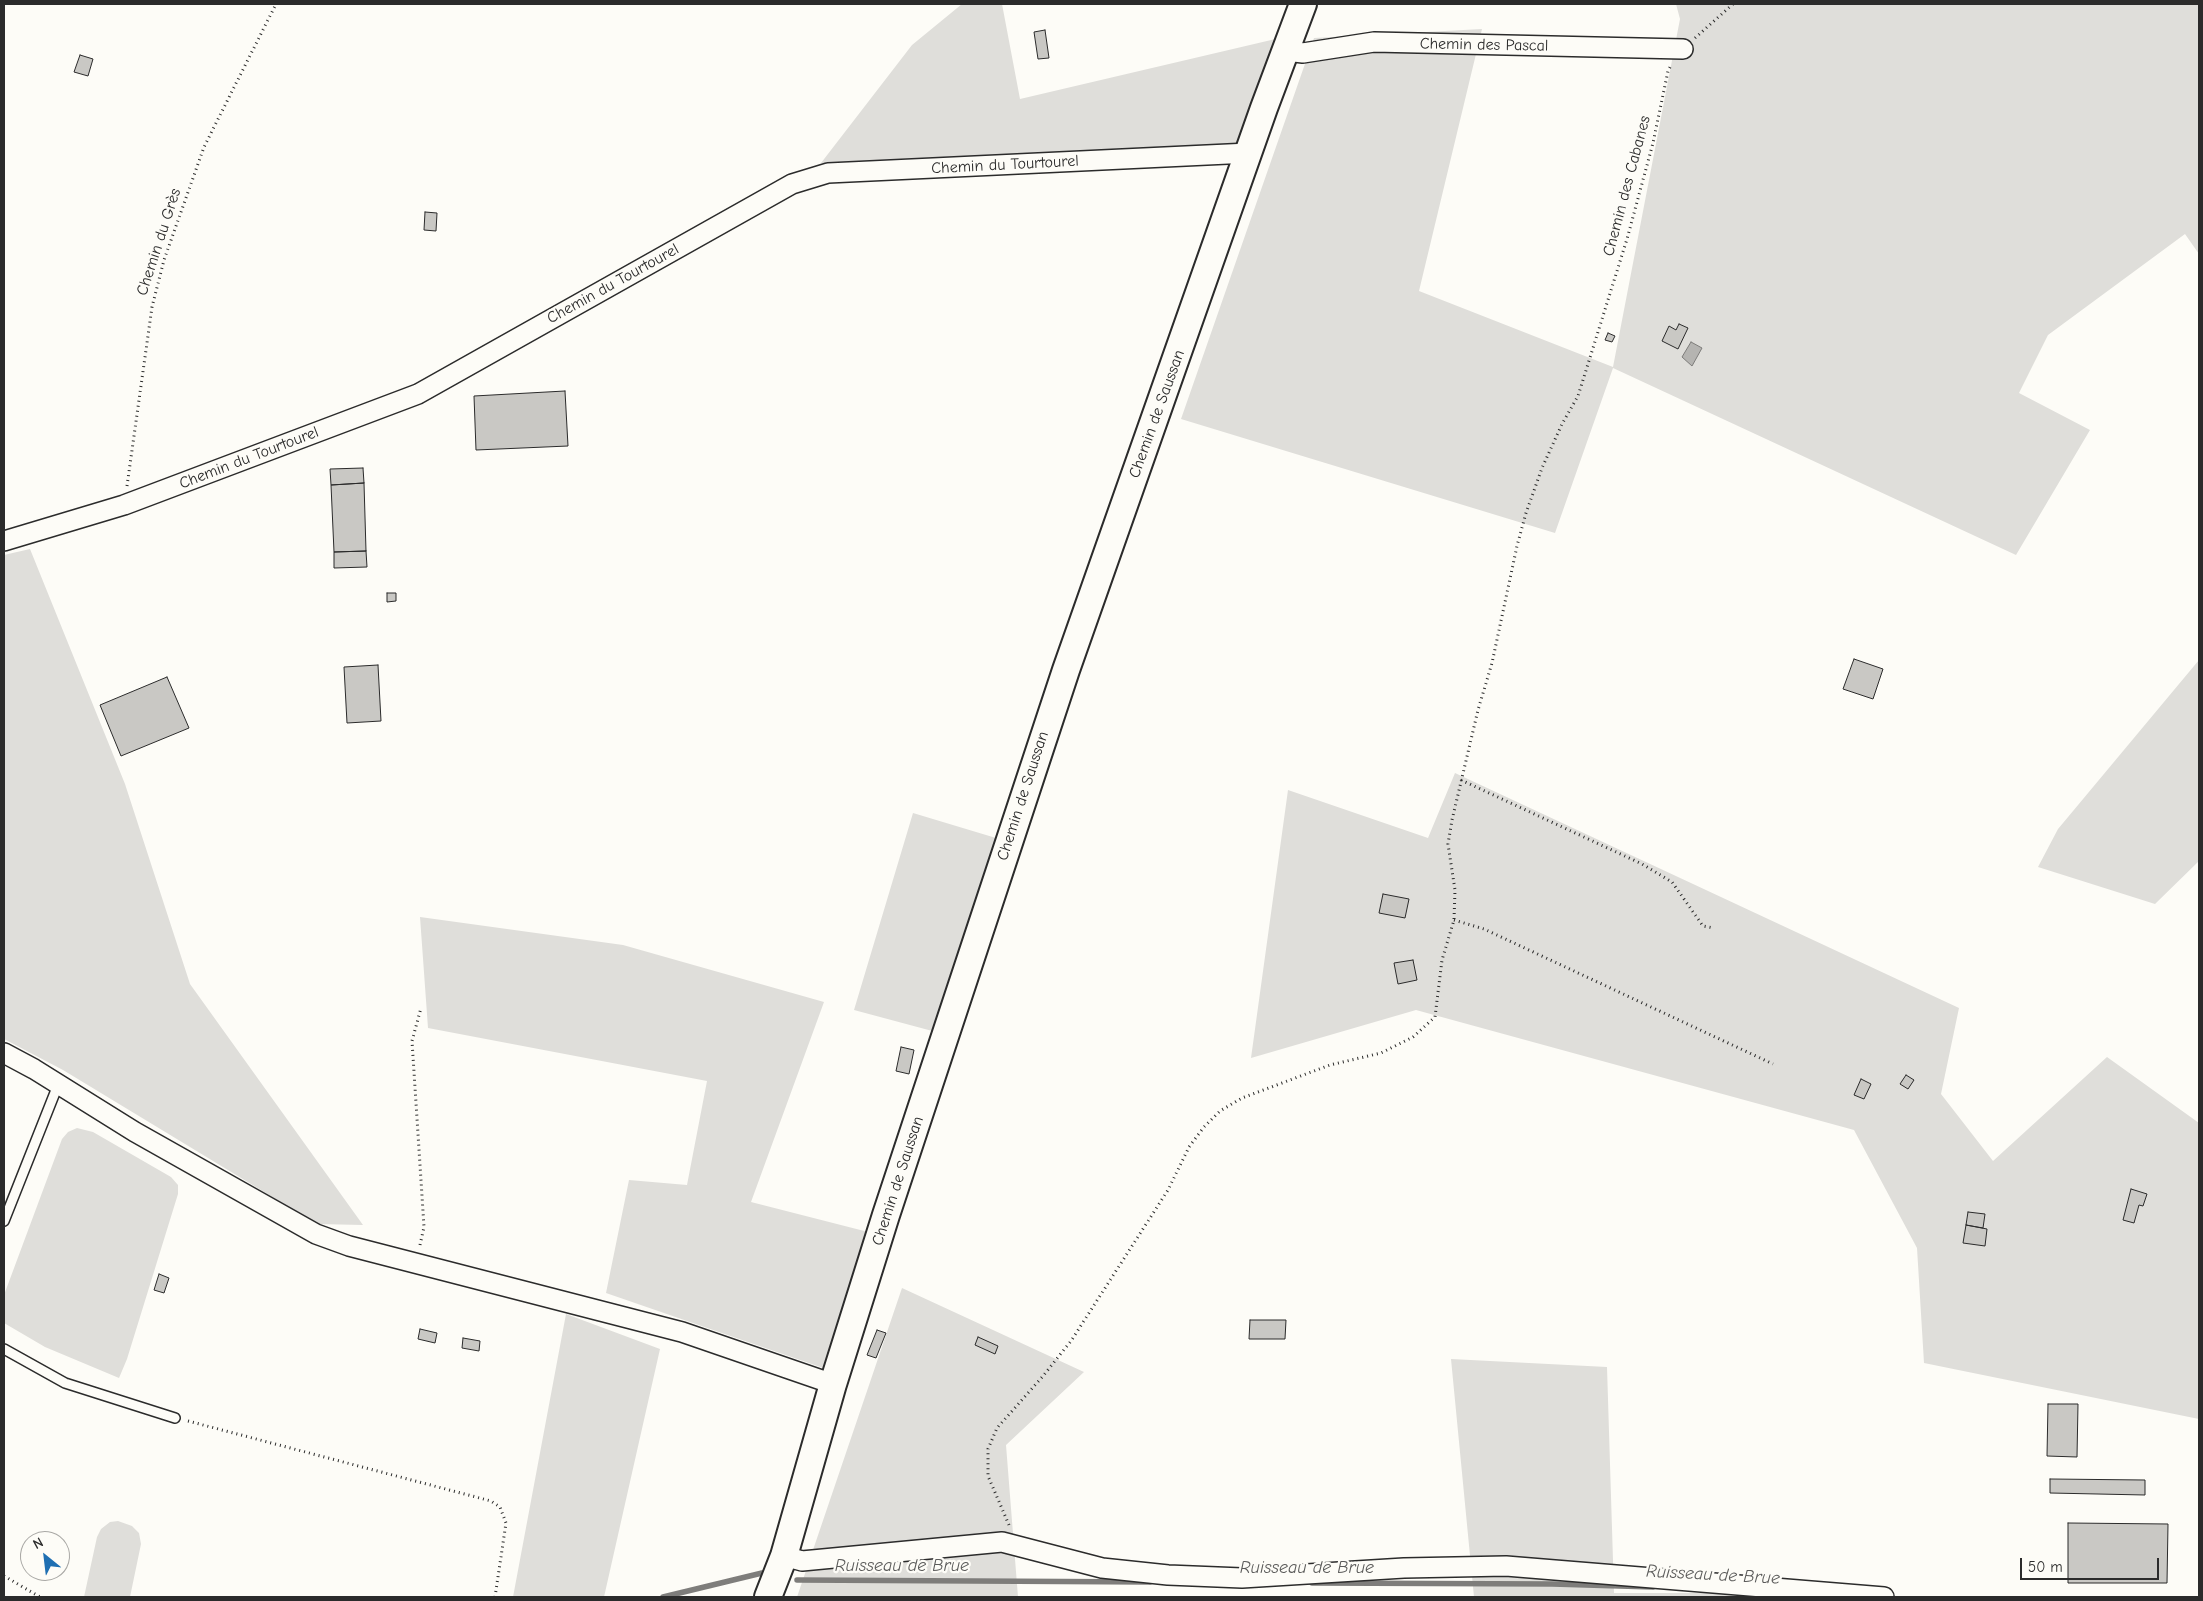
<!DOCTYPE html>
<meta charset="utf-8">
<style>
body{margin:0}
#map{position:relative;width:2203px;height:1601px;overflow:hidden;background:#fdfcf7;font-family:"Comic Neue",sans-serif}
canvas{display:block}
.frame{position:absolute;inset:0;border:5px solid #2b2b2b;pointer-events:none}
.north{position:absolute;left:20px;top:1531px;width:50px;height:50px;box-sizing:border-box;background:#fdfcf7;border:1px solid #a9a8a5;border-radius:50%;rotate:331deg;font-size:14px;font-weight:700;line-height:20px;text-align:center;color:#2b2b2b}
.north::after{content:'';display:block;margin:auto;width:18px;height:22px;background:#1f6fb2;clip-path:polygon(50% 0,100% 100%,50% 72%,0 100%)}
.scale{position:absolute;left:2020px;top:1558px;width:139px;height:22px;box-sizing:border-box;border:2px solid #2b2b2b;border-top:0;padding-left:6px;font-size:15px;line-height:18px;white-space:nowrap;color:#2b2b2b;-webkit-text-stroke:4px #fdfcf7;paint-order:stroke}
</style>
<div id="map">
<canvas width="2203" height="1601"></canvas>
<div class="frame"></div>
<div class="north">N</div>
<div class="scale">50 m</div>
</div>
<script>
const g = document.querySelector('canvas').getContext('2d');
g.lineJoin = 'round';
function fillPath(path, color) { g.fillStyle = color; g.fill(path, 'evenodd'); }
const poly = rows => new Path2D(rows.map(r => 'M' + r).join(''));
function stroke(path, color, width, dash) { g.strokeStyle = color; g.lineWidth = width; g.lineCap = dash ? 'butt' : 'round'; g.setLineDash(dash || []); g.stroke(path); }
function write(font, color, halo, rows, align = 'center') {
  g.font = font + ' "Comic Neue",sans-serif'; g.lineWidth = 4.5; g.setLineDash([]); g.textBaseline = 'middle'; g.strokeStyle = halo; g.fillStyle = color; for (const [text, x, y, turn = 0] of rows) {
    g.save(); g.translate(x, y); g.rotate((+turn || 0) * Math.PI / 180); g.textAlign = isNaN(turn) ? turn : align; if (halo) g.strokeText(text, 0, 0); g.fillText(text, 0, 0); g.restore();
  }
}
const green = poly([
 [962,4,1002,4,1020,99,1284,37,1241,143,821,163,912,45],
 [1676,4,2199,4,2199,254,2185,234,2048,335,2019,393,2090,430,2016,555,1613,368,1555,533,1181,419,1314,38,1482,29,1419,291,1613,367,1680,19],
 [30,549,125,784,190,984,363,1225,317,1224,63,1070,4,1039,4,555],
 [2199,660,2199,861,2155,904,2038,867,2058,829],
 [1455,773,1959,1008,1941,1094,1993,1161,2107,1057,2199,1123,2199,1419,1924,1363,1917,1248,1854,1130,1416,1010,1251,1058,1288,790,1428,838],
 [913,813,996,838,936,1032,854,1010],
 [420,917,623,945,824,1002,751,1202,876,1234,832,1371,606,1293,629,1180,687,1185,707,1081,428,1028],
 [77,1128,93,1132,171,1177,178,1185,178,1194,127,1359,119,1378,45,1347,4,1323,4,1295,62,1139,68,1132],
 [902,1288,1084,1372,1006,1445,1018,1597,797,1597],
 [566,1314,660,1349,604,1597,513,1597],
 [1451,1359,1607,1367,1614,1593,1755,1593,1813,1597,1474,1597],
 [118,1521,132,1526,139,1533,141,1544,130,1597,84,1597,97,1537,101,1529,110,1522]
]);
const water = poly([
 [1691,342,1702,348,1692,366,1682,357,1691,342]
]);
const stream = poly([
 [797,1580,1150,1582],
 [1312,1583,1552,1584,1653,1587],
 [663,1597,762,1573]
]);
const building = poly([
 [1045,30,1049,58,1038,59,1034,32,1045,30],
 [80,55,93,59,88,76,74,72,80,55],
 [425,212,437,213,436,231,424,230,425,212],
 [1679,324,1688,328,1678,349,1662,341,1669,326,1676,330,1679,324],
 [1608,333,1615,336,1612,342,1605,340,1608,333],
 [565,391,568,446,476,450,474,396,565,391],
 [363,468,364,483,331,485,330,469,363,468],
 [364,483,366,551,334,552,331,485,364,483],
 [366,551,367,567,334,568,334,552,366,551],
 [387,593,396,593,396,601,387,602,387,593],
 [1854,659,1883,669,1873,699,1843,689,1854,659],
 [378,665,381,721,347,723,344,667,378,665],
 [167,677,189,728,121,756,100,705,167,677],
 [1383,894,1409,899,1405,918,1379,913,1383,894],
 [1413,960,1417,980,1398,984,1394,963,1413,960],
 [901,1047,914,1050,909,1074,896,1071,901,1047],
 [1906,1075,1914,1080,1908,1089,1900,1084,1906,1075],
 [1861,1079,1871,1084,1864,1099,1854,1095,1861,1079],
 [2131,1189,2147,1194,2143,1206,2139,1205,2134,1223,2123,1220,2131,1189],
 [1968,1212,1985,1214,1983,1228,1966,1225,1968,1212],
 [1966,1225,1987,1229,1985,1246,1963,1243,1966,1225],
 [159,1274,169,1278,164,1293,154,1290,159,1274],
 [1250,1320,1286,1320,1285,1339,1249,1339,1250,1320],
 [420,1329,437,1333,435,1343,418,1339,420,1329],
 [877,1330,886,1333,876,1358,867,1355,877,1330],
 [978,1337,998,1346,995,1354,975,1345,978,1337],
 [463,1338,480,1341,479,1351,462,1348,463,1338],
 [2048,1404,2078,1404,2077,1457,2047,1456,2048,1404],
 [2050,1479,2145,1480,2145,1495,2050,1493,2050,1479],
 [2068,1523,2168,1524,2167,1583,2068,1583,2068,1523],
 [25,1549,30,1550,30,1561,22,1558,25,1549],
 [60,1560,67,1563,63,1572,60,1571,60,1560]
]);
const path = poly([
 [1695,38,1733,4],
 [127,486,152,307,164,260,204,147,276,4],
 [1461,780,1642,864,1672,882,1703,926,1714,928],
 [1454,920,1484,929,1773,1064],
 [420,1245,424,1227,412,1041,421,1008],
 [188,1421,491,1501,500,1507,506,1523,495,1597],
 [1009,1525,988,1476,988,1449,997,1428,1043,1376,1071,1341,1168,1190,1189,1147,1204,1127,1220,1111,1242,1098,1330,1065,1381,1053,1413,1037,1435,1017,1442,960,1454,920,1455,890,1448,844,1452,820,1478,710,1492,663,1517,546,1526,513,1542,468,1562,424,1578,396,1627,239,1653,143,1668,71,1670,67],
 [4,1576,40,1597]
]);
const lane = poly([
 [4,1221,58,1085],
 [4,1349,65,1383,175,1418]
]);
const street = poly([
 [1286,51,1303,53,1374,42,1683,49],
 [4,541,124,505,418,394,792,184,828,173,1249,153],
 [4,1053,34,1069,135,1132,316,1234,349,1246,682,1332,833,1384],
 [784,1556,802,1561,1002,1542,1102,1568,1168,1575,1242,1578,1404,1568,1506,1566,1884,1597]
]);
const secondary = poly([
 [768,1597,784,1556,833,1384,886,1215,1066,670,1264,108,1303,4]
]);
const streetNames = [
 ["Chemin des Pascal",1484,45,1],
 ["Chemin du Tourtourel",1005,165,-3],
 ["Chemin des Cabanes",1627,186,-75],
 ["Chemin du Grès",159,242,-72],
 ["Chemin du Tourtourel",613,284,-29],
 ["Chemin de Saussan",1157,414,-70],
 ["Chemin du Tourtourel",249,458,-21],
 ["Chemin de Saussan",1023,796,-72],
 ["Chemin de Saussan",898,1181,-72]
];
const waterNames = [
 ["Ruisseau de Brue",902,1566],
 ["Ruisseau de Brue",1307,1568],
 ["Ruisseau de Brue",1713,1575,3]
];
fillPath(green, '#dfdeda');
fillPath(water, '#b5b4b1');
stroke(water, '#7e7d7b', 1);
stroke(stream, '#7e7d7b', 5.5);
fillPath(building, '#c9c8c4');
stroke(building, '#2b2b2b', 1);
stroke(lane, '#2b2b2b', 12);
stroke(street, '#2b2b2b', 22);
stroke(secondary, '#2b2b2b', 30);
stroke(path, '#2b2b2b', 3, [1, 4]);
stroke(lane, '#fdfcf7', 9);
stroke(street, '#fdfcf7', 19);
stroke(secondary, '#fdfcf7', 26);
write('16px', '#2b2b2b', '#fdfcf7', streetNames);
write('italic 18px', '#5b5b5a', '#fdfcf7', waterNames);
</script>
